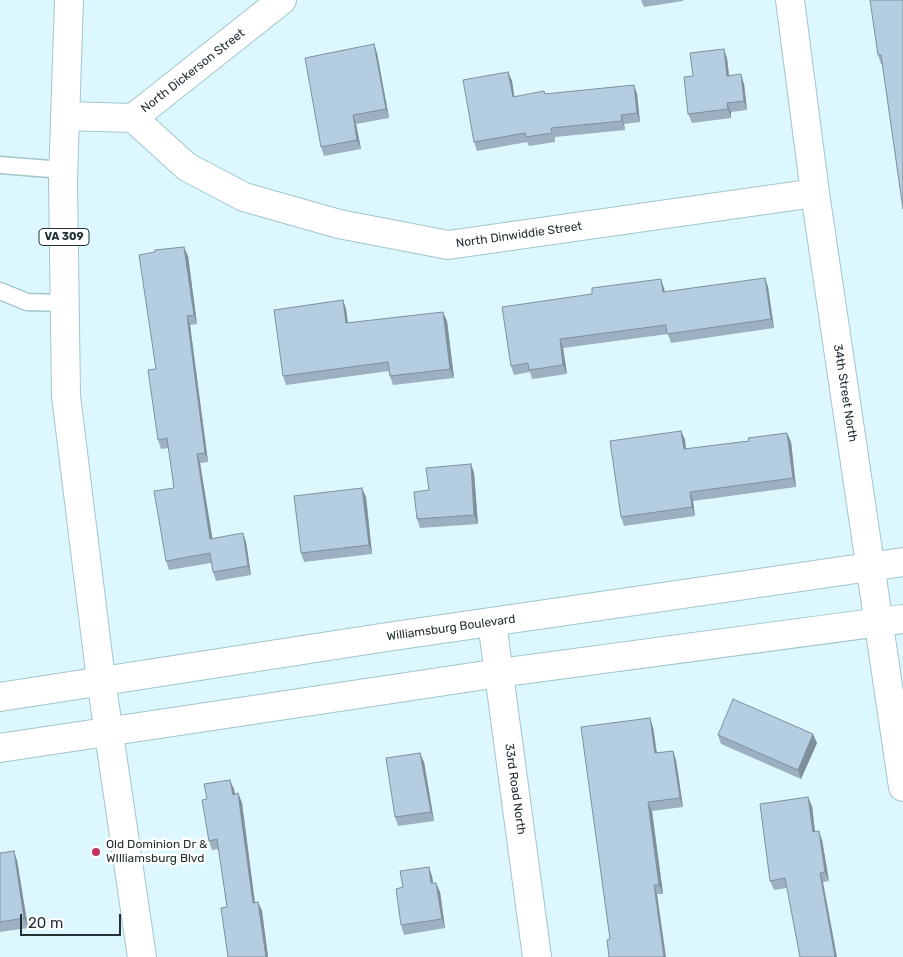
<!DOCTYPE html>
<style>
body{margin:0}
#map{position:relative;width:903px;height:957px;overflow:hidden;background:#dcf8fe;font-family:Rubik,sans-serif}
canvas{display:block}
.scale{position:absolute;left:20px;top:914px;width:101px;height:22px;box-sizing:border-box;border:2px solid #233134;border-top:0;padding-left:6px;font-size:15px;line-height:18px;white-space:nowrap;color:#233134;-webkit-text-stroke:4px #fff;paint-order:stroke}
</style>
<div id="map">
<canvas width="903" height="957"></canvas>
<div class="scale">20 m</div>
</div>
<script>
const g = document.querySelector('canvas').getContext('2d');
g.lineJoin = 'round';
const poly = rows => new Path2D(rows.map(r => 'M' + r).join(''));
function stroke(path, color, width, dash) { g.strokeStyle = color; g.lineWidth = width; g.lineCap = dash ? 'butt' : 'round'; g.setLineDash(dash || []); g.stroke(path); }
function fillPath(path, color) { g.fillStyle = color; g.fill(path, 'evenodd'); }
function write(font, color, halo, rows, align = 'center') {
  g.font = font + ' Rubik,sans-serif'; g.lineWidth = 5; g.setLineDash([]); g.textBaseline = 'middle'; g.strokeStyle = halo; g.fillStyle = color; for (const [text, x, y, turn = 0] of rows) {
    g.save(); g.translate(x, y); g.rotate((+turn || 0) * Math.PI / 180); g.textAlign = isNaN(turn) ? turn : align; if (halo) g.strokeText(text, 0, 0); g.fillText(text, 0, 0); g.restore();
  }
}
const service = poly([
 [0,165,63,170],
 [0,291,27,302,65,303]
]);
const minor = poly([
 [790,0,815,193,903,787],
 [65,116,133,118,282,0],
 [133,118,187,167,244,197,339,224,448,245,815,193],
 [492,622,537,957]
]);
const secondary = poly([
 [0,697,387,637,903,562],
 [0,748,499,673,903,619]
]);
const primary = poly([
 [69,0,63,180,66,396,101,680,142,957]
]);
const wall = poly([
 [641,0,683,0,683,1,644,7],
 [903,0,882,64,881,64,878,55],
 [374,44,377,53,389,118,356,124,361,149,324,156,321,147],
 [727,58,729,76,744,84,747,110,731,112,731,118,692,123,688,114,693,76],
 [508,72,512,81,514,97,546,94,634,85,637,94,640,122,624,124,625,130,555,137,555,142,529,146,527,142,477,151,474,142],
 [188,256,197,324,190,325,208,462,200,463,212,538,246,542,251,575,216,581,213,572,211,563,169,570,166,561,174,488,169,448,161,449,158,440,156,369],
 [765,278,768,287,774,328,671,343,668,334,563,348,567,374,532,379,530,372,514,375,511,366,592,294,664,288,665,292],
 [343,300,346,309,348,323,447,321,454,378,393,385,390,376,389,371,286,385,283,376],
 [681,431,685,440,686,449,749,441,787,433,791,442,796,487,693,501,695,516,624,526,621,517],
 [471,464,474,473,478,524,420,528,417,519],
 [366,497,372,554,304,562,301,553],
 [653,727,657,753,673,751,676,760,683,807,652,811,663,894,657,894,610,939],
 [718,735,817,743,801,779,721,744],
 [424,762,434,821,398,826,395,817],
 [234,789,235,794,238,793,242,803,255,903,258,902,262,911,268,957,228,957,227,907,219,849,212,850,209,841],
 [812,806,815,831,822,840,829,881,774,890,770,881],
 [0,853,17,860,28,928,0,932],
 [432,876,433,883,440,892,445,928,404,935,401,925,403,887]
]);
const shadedWall = poly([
 [374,44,377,53,389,118,386,109],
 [724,49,727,58,730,85,727,76],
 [508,72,512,81,516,106,513,97],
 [741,74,744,84,747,110,744,101],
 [634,85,637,94,640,122,637,113],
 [727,103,731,112,731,118,728,109],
 [353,115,356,124,361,149,357,140],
 [621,115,624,124,625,130,622,121],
 [184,247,188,256,197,324,194,315],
 [765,278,768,287,774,328,771,319],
 [661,279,664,288,666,301,663,292],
 [343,300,346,309,349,332,346,323],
 [443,312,447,321,454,378,450,369],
 [187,316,190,325,208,462,205,453],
 [560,339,563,348,567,374,563,365],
 [681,431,685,440,687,459,684,449],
 [787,433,791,442,796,487,793,478],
 [197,454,200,463,214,548,210,539],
 [471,464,474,473,478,524,474,515],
 [362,488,366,497,372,554,369,545],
 [690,492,693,501,695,516,692,507],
 [243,533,246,542,251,575,248,566],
 [650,718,653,727,658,762,655,753],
 [813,734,817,743,801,779,798,770],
 [673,751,676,760,683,807,680,798],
 [420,753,424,762,434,821,431,812],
 [230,780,234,789,236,804,233,795],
 [238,793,242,803,256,912,253,903],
 [808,797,812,806,816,841,813,832],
 [648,802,652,811,663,894,659,885],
 [819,831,822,840,829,881,825,872],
 [14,851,17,860,28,928,24,918],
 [429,867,432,876,434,892,431,883],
 [820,873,823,882,837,957,835,957],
 [436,883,440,892,445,928,442,919],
 [654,885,657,894,666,957,664,957],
 [258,902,262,911,268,957,266,957]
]);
const building = poly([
 [870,0,903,0,903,209,881,55,878,55,870,0],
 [374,44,386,109,353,115,357,140,321,147,305,58,374,44],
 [724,49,727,76,741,74,744,101,727,103,728,109,688,114,684,77,693,76,690,53,724,49],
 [508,72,513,97,544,91,545,94,634,85,637,113,621,115,622,121,551,128,552,133,526,137,525,133,474,142,463,80,508,72],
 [184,247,194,315,187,316,205,453,197,454,210,539,243,533,248,566,213,572,210,553,166,561,154,491,174,488,167,438,158,440,148,370,156,369,139,255,155,252,155,250,184,247],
 [765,278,771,319,667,334,666,325,560,339,563,365,529,370,528,363,511,366,502,307,592,294,592,288,661,279,663,292,765,278],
 [343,300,346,323,443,312,450,369,390,376,388,362,283,376,274,310,343,300],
 [681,431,684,449,749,441,748,438,787,433,793,478,690,492,692,507,621,517,610,441,681,431],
 [471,464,474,515,417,519,414,492,429,490,426,468,471,464],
 [362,488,369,545,301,553,294,496,362,488],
 [733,699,813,734,798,770,718,735,733,699],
 [650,718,655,753,673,751,680,798,648,802,659,885,654,885,664,957,609,957,607,940,610,939,581,727,650,718],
 [420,753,431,812,395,817,386,758,420,753],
 [230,780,233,795,238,793,253,903,258,902,266,957,228,957,221,908,227,907,217,839,209,841,202,800,207,799,204,784,230,780],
 [808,797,813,832,819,831,825,872,820,873,835,957,800,957,785,878,770,881,760,804,808,797],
 [14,851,24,918,0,922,0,853,14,851],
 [429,867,431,883,436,883,442,919,401,925,396,889,403,887,400,871,429,867]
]);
const markers = [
 [96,852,5,"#c1325c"]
];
const shields = [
 [64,237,50]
];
const shieldNames = [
 ["VA 309",64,237]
];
const streetNames = [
 ["North Dickerson Street",193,71,-38],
 ["North Dinwiddie Street",519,235,-8],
 ["34th Street North",845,393,81],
 ["Williamsburg Boulevard",451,628,-8],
 ["33rd Road North",515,789,82]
];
const poiNames = [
 ["Old Dominion Dr &",106,845],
 ["WIlliamsburg Blvd",106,859]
];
stroke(service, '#a3c5cc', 19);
stroke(minor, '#a3c5cc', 30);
stroke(secondary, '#a3c5cc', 30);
stroke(primary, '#a3c5cc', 30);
stroke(service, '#fff', 16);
stroke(minor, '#fff', 28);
stroke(secondary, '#fff', 28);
stroke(primary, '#fff', 28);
fillPath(wall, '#9cb0c1');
fillPath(shadedWall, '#7f909d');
fillPath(building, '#b5cde0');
stroke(building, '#7f909d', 1);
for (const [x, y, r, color] of markers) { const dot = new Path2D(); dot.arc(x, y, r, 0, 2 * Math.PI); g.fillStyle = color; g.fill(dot); stroke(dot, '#fff', 2); }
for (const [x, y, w] of shields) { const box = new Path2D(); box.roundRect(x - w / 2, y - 8.5, w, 17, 4); g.fillStyle = '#fff'; g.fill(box); stroke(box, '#233134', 1); }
write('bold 11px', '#233134', null, shieldNames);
write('12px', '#233134', '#fff', streetNames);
write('12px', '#233134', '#fff', poiNames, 'left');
</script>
